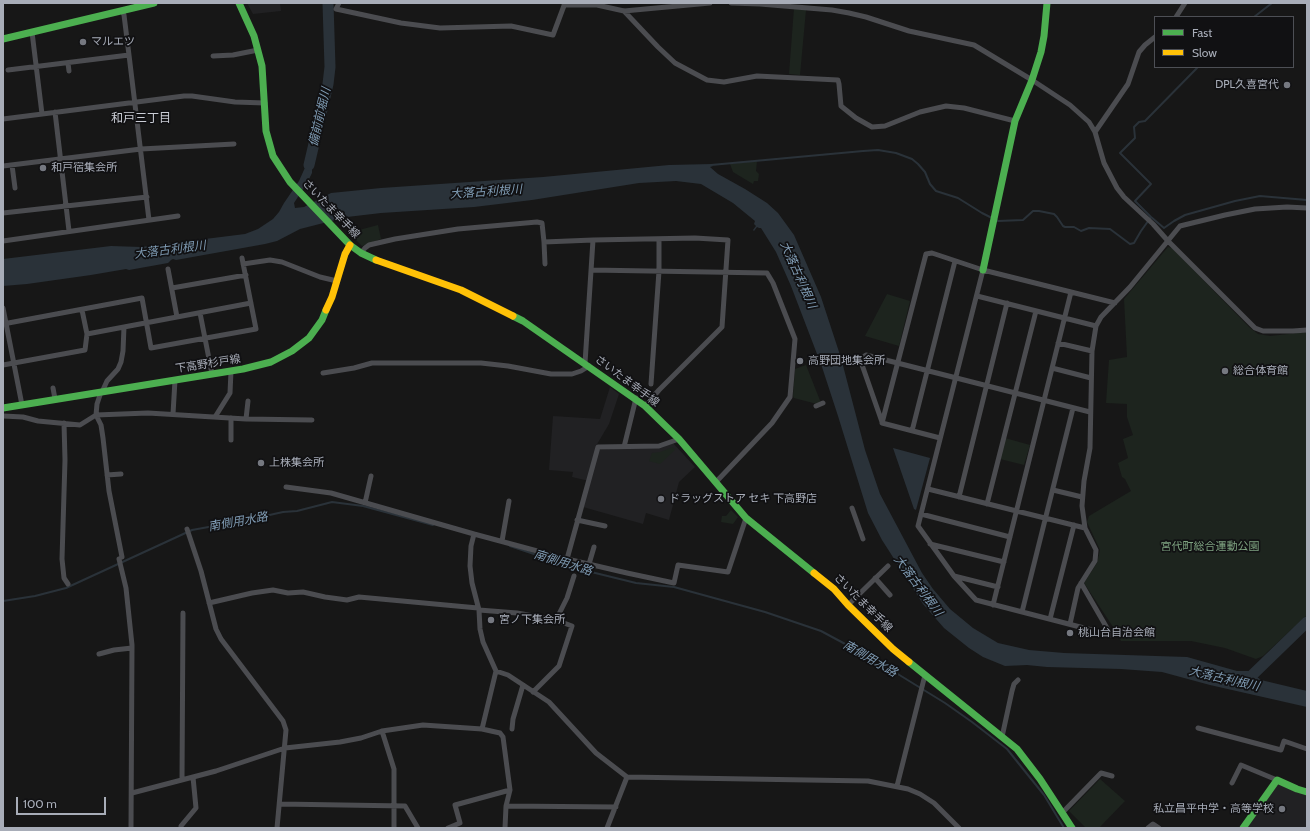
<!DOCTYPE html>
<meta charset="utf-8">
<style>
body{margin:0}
#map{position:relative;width:1310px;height:831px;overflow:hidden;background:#171717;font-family:Cabin,sans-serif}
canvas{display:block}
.frame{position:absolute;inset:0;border:4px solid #a8adb8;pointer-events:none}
.legend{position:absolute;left:1154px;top:16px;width:140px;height:52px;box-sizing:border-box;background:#111113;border:1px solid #4d4f55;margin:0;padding:5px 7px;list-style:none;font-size:12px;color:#a8adb8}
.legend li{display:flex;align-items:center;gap:8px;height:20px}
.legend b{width:20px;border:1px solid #4d4f55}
.scale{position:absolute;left:16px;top:797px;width:90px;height:18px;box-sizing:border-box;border:2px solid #a8adb8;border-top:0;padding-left:5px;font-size:12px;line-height:14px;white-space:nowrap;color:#a8adb8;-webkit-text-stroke:3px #111113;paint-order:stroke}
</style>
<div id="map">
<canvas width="1310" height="831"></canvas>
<div class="frame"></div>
<ul class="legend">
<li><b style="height:5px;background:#4caf50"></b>Fast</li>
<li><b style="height:5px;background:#ffc107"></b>Slow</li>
</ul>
<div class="scale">100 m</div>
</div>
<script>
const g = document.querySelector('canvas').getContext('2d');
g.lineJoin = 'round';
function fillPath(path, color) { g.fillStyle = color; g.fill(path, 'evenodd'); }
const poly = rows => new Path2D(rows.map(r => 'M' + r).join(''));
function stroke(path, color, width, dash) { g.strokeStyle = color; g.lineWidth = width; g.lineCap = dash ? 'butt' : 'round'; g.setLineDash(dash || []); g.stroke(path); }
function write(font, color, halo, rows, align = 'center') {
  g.font = font + ' Cabin,"Noto Sans JP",sans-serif'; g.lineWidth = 3.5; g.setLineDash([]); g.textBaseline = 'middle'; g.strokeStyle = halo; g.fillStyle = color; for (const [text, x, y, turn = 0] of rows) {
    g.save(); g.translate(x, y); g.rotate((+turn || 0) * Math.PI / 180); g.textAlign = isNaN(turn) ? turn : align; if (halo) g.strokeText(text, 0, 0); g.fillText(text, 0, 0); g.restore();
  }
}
const built = poly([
 [247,3,280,3,281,11,253,14],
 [610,387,619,394,609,424,596,446,595,450,632,448,673,443,695,467,679,482,669,520,646,513,643,524,583,507,589,481,572,477,573,472,549,470,553,416,600,419],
 [1277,782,1307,793,1307,828,1244,828]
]);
const green = poly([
 [794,8,806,10,800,75,789,74],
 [757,161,756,171,759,174,758,181,754,181,753,184,733,172,730,164],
 [378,225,381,239,362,246,354,238,350,236,359,230],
 [1168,247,1172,248,1249,327,1258,334,1270,336,1307,332,1307,615,1263,656,1256,659,1225,648,1191,641,1121,641,1117,633,1084,583,1097,563,1100,550,1087,522,1089,516,1131,491,1125,479,1122,477,1118,463,1128,458,1123,439,1133,435,1127,417,1127,404,1106,403,1109,360,1127,357,1124,299],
 [887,294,910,301,899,346,865,336],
 [806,365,821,403,817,404,794,398,793,396,795,369],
 [1005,438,1030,445,1024,465,1000,459],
 [673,447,675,450,660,464,649,461,652,453,660,452],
 [731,510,738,517,733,524,721,522,722,516,726,516],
 [1100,779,1125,801,1099,828,1086,828,1069,811]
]);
const water = poly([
 [312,152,312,173,307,183,294,203,295,208,304,207,331,193,381,188,543,177,669,165,712,164,713,166,710,167,718,174,745,189,767,203,778,213,794,235,821,297,841,358,865,450,880,494,922,573,933,589,950,609,973,628,998,643,1029,650,1064,653,1187,657,1237,671,1249,671,1261,680,1307,691,1307,707,1210,685,1162,672,1121,669,1047,667,1027,665,1005,666,983,657,969,648,944,628,923,604,882,540,868,513,838,416,822,367,791,286,776,252,761,228,759,228,757,227,754,231,753,230,756,226,754,224,755,221,733,203,701,184,676,181,639,183,532,200,474,207,381,213,347,217,300,229,277,241,265,244,176,260,173,259,171,260,168,263,129,270,126,269,91,275,27,284,3,286,3,259,111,246,141,247,245,234,258,229,273,219,279,212,284,203,299,181],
 [893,448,930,458,916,510,914,509]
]);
const stream = poly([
 [1254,17,1272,3],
 [711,165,863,151,878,150,896,153,912,159,918,164,925,172,930,184,936,191,958,198,982,213,998,221,1023,220,1033,211,1039,211,1054,214,1057,217,1063,226,1065,227,1074,227,1081,231,1089,228,1110,229,1130,244,1134,243,1141,231,1151,217,1164,228,1174,221,1185,215,1235,201,1260,196,1307,200],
 [1151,217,1135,201,1151,184,1120,153,1135,138,1134,127,1139,122,1145,121,1198,67],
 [510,546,579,569,636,583,674,587,765,612,821,631,875,660,945,703,972,722,1007,749,1044,795,1064,828],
 [3,601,35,596,66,588,192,530,247,520,283,512,297,511,332,502,363,506,433,525]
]);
const river = poly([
 [309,165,328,84,330,67,328,3],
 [1243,684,1307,622]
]);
const street = poly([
 [339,3,336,9,401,23,440,28,511,26,553,35,565,3],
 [731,3,760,4,832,10,849,13,866,17,909,31,974,45,1032,80,1070,105,1089,122,1095,132,1104,163,1117,188,1124,197,1153,224,1168,241,1255,328,1263,331,1293,331,1307,330],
 [564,5,597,5,624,11,710,3],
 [122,11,124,15,129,55,149,220],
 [624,11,658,47,675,63,707,80,724,82,757,76,838,80,839,84,841,106,856,118,872,127,885,126,920,112,946,106,964,108,1015,121],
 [1176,17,1185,3],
 [32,32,42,114],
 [213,56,233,55,258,50],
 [68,63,69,71],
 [8,70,129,55],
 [55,112,69,231],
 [3,119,184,96,192,96,235,102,265,103],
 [1095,132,1128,84,1139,52,1145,45,1155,37],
 [12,165,15,188],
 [3,166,141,149,234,144],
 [3,213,147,197],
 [3,241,178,216],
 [544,242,545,264],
 [361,253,365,248,369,245,395,239,458,229,537,222,542,223,544,242,593,240],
 [243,264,270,260,282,262,320,277,337,281],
 [168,269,177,317],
 [591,270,767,273,773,283,795,339,790,397,772,423,716,482],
 [983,270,918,526,954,576,976,600,1111,635],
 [172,288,246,275],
 [977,296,1096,326],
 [3,308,22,405],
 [200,313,212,374],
 [3,324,142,298,151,348,256,329,242,258],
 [87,334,251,303],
 [1058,343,1092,351],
 [585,363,593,240,695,238,728,240,722,327,659,390,645,406],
 [3,365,85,350,87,334,82,310],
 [1052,368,1091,378],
 [323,373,354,368,372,363,481,363,508,366,551,374,572,374,581,371,589,366],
 [651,384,659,271,659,239],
 [53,388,55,399],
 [101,392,97,404,96,415,101,425,103,438,109,491,122,557],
 [102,392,107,381,118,369,121,362,123,351,124,327],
 [816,406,823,403],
 [173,414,175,380],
 [3,416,23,417,38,421,80,425,96,415,148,413,246,419,312,420],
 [215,417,230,393,231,371],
 [246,419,248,401],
 [882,422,860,359,866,355,1090,412],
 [64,423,65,460,62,559,64,578,68,584],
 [912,431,955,261],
 [940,438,882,423,926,254,932,253,983,270,1115,303],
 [231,440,231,418],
 [624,447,636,398],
 [107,475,121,474],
 [286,487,331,493,474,534],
 [928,489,1085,528],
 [1053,490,1082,497],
 [959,497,1007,303],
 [365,503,371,476],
 [987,504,1036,311],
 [852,508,863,539],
 [921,514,1010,537],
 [577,520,605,526],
 [187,529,201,571,216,629,221,639,283,721,286,730,277,828],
 [502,541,509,501],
 [930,544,1004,562],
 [119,559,126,588,132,645,131,828],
 [567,559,627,573,674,583,678,565,728,572,746,518],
 [589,564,594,547],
 [954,576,998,587],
 [875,578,890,595],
 [1081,583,1111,635],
 [209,603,252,593,273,590,288,593,303,592,325,597,347,600,359,597,478,608],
 [848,605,888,566],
 [993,605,1071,292],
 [479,610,517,613,556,620,572,626,559,666,533,692],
 [1022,612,1073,408],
 [1050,619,1074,525],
 [556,620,567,598,574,576],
 [1070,624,1078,588,1095,561,1096,550,1085,528,1082,506,1084,481,1090,448,1092,351,1096,326,1101,317,1130,287,1180,226,1225,215,1255,209,1287,207,1307,208],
 [99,654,114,650,132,648],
 [496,671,508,675,549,702,596,753,627,777],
 [1198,728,1281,750,1284,741,1307,749],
 [482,729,500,733,503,737,510,790,506,806,505,828],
 [512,729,513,719,523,685],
 [382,731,394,769,394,828],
 [1002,737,1012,691,1014,684,1018,680],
 [182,780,183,613],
 [1232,783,1241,765,1277,780],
 [897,786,925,675],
 [132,793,216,771,285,748,340,742,361,738,382,731,423,725,482,729,496,671,483,642,480,629,479,610,472,583,470,566,471,546,474,534,567,559,598,447,659,446,679,439],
 [280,804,405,806,418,828],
 [506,806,616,807],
 [1063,812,1101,773,1112,776],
 [181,828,181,826,196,808,193,777],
 [448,828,460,823,455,805,510,790],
 [607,828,627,777,868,781,908,789,920,794,934,803,959,828],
 [1148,828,1153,824,1159,828]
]);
const fast = poly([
 [239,3,254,36,262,66,266,131,273,156,290,182,350,245,361,253,376,260],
 [3,39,154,3],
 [983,270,1015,121,1032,80,1041,52,1044,36,1047,3],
 [513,316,523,321,645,406,679,439,746,518,814,573],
 [3,408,243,369,271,362,292,351,309,338,322,320,326,310],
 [909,662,1017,749,1040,779,1072,828],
 [1243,828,1277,780,1297,789,1307,792]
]);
const slow = poly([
 [376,260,461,290,513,316],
 [326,310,332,297,345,254,350,245],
 [814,573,834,589,848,605,893,649,909,662]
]);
const markers = [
 [83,42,4,"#757880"],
 [1287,85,4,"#757880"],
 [43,168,4,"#757880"],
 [800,361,4,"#757880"],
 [1225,371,4,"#757880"],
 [261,463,4,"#757880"],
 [661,499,4,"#757880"],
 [491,620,4,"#757880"],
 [1070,633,4,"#757880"],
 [1282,809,4,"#757880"]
];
const poiNames = [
 ["マルエツ",91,42],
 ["DPL久喜宮代",1279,85,"right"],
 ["和戸宿集会所",51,168],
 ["高野団地集会所",808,361],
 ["総合体育館",1233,371],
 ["上株集会所",269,463],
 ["ドラッグストア セキ 下高野店",669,499],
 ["宮ノ下集会所",499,620],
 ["桃山台自治会館",1078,633],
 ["私立昌平中学・高等学校",1274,809,"right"]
];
const streetNames = [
 ["さいたま幸手線",331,209,46],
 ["下高野杉戸線",208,364,-9],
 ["さいたま幸手線",627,381,37],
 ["さいたま幸手線",863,603,45]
];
const parkNames = [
 ["宮代町総合運動公園",1210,547]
];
const waterNames = [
 ["備前前堀川",320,117,-77],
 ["大落古利根川",486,192,-4],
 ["大落古利根川",170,250,-7],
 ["大落古利根川",798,275,66],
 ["南側用水路",238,522,-10],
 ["南側用水路",563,563,17],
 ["大落古利根川",918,586,53],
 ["南側用水路",870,659,30],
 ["大落古利根川",1224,679,13]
];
const neighbourhoodNames = [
 ["和戸三丁目",141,118]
];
fillPath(built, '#212123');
fillPath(green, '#1d241e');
fillPath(water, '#2a3239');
stroke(stream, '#2a3239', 2);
stroke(river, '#2a3239', 11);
stroke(street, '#4b4c50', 5);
stroke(fast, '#4caf50', 7);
stroke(slow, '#ffc107', 7);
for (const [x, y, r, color] of markers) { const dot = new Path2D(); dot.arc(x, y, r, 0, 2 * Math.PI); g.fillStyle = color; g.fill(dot); stroke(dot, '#111113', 1.5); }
write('11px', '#a8adb8', '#111113', poiNames, 'left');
write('11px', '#a8adb8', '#111113', streetNames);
write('11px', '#7fa381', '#111113', parkNames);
write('italic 12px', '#7f9bb3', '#111113', waterNames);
write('12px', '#c9ccd4', '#111113', neighbourhoodNames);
</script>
